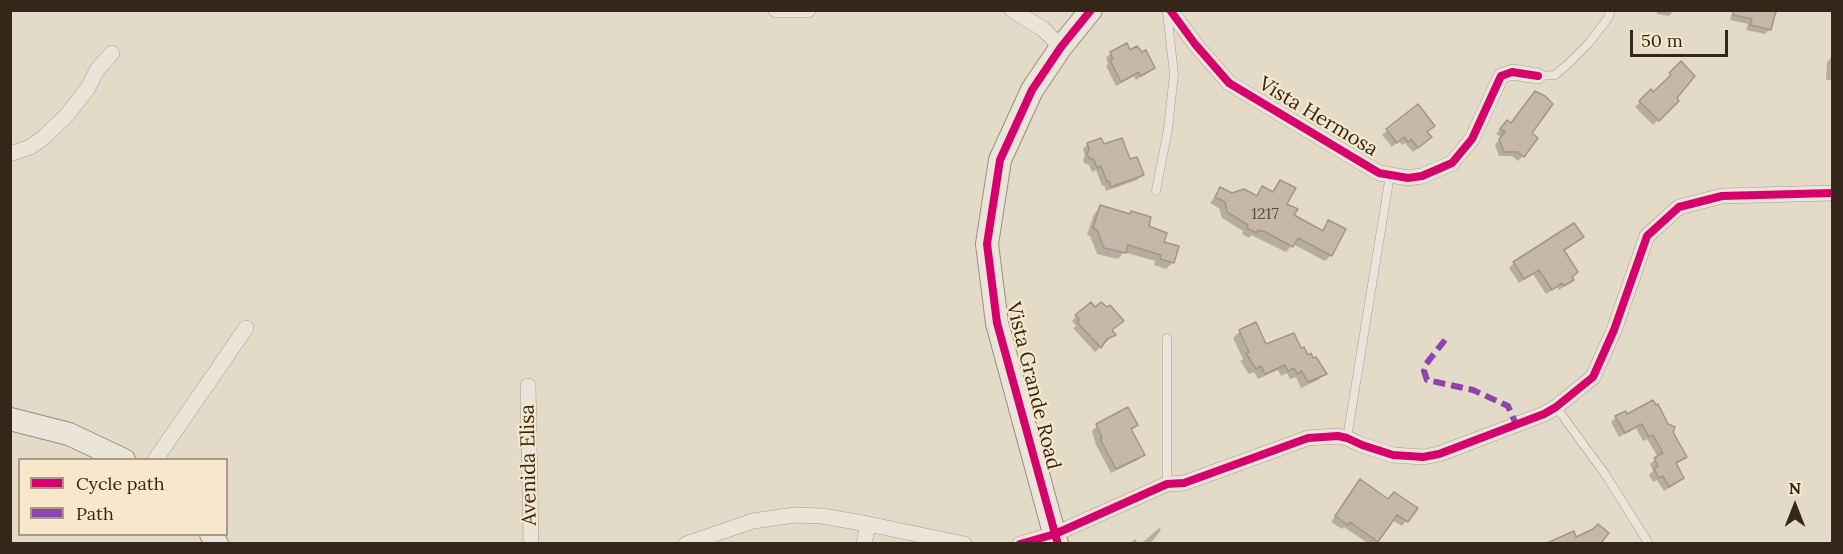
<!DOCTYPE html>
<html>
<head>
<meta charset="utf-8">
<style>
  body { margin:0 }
  #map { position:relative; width:1843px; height:554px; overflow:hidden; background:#e3dac7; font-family:Lora,serif }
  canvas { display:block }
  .frame { position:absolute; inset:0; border:12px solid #35261a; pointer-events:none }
  .legend { position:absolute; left:18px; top:458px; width:210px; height:78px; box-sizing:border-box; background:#f7e7cb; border:2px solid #a99a84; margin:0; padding:8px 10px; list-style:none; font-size:18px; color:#35261a }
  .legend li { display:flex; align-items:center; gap:12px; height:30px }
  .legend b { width:30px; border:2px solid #a99a84 }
  .north { position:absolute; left:1765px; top:476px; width:60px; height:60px; -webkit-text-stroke:4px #f7e7cb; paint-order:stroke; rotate:0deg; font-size:16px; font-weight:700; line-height:24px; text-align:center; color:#35261a }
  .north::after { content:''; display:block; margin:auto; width:21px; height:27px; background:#35261a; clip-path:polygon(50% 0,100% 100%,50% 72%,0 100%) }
  .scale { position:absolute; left:1630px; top:30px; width:98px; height:27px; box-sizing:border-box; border:3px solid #35261a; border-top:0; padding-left:8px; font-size:18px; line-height:21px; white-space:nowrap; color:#35261a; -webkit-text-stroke:4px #f7e7cb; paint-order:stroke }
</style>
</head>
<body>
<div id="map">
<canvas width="1843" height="554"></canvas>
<div class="frame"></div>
<ul class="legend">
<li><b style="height:8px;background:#d6006c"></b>Cycle path</li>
<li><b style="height:8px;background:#8e44ad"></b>Path</li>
</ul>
<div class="north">N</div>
<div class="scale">50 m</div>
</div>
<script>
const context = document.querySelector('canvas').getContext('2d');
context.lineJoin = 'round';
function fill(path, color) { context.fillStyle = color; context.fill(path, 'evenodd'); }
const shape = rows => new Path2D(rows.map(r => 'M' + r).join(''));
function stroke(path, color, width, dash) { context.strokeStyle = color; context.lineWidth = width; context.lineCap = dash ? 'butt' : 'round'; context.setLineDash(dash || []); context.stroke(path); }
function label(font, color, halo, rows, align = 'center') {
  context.font = font + ' Lora,serif'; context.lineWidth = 4.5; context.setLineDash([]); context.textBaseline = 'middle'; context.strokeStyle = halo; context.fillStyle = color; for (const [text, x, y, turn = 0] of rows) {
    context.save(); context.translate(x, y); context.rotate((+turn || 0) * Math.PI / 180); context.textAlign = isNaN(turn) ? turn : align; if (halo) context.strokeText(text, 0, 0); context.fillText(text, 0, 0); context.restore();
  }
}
fill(shape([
  [1657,10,1674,10,1669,16,1657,14],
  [1733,10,1778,10,1770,29,1765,34,1746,30,1748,24,1730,20],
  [1130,52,1153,68,1136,80,1134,76,1116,86,1106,66,1108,64,1106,58,1111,53],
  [1832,57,1832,80,1826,80,1827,62],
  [1681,64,1675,98,1677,101,1653,125,1635,107,1651,91,1653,94],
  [1502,127,1529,133,1523,156,1518,161,1512,156,1499,156,1495,145,1501,137,1496,134],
  [1387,131,1426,133,1425,142,1413,152,1405,143,1402,145,1399,141,1392,147,1382,135],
  [1088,144,1103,146,1129,161,1142,175,1137,180,1106,191,1104,185,1102,186,1096,170,1092,172,1089,165,1084,163,1083,160,1085,155,1083,149],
  [1281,182,1285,204,1292,216,1321,231,1329,222,1331,255,1325,261,1293,244,1286,252,1251,235,1249,238,1242,234,1243,231,1222,218,1219,208,1210,203,1221,189,1232,195,1255,197,1263,188,1271,193],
  [1101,207,1147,227,1162,243,1173,262,1166,269,1154,265,1155,261,1124,252,1118,259,1097,254,1090,236,1087,235,1094,214],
  [1582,237,1563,251,1573,280,1559,290,1557,287,1546,294,1533,274,1519,283,1509,268,1514,263],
  [1095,309,1114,335,1095,352,1073,328,1076,326,1072,321,1076,316],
  [1240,331,1266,346,1300,350,1325,374,1318,380,1301,388,1296,377,1290,379,1287,373,1281,376,1278,370,1258,379,1254,372,1249,374,1240,361,1243,359,1233,338],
  [1626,415,1672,432,1685,456,1675,464,1682,478,1677,483,1664,491,1657,480,1653,482,1649,475,1653,471,1650,464,1658,457,1647,439,1643,441,1636,428,1619,437,1611,422,1616,417],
  [1136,425,1131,431,1143,455,1138,460,1111,473,1096,445,1092,431,1097,426],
  [1360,481,1388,501,1416,508,1402,526,1392,520,1375,544,1369,544,1344,527,1342,529,1331,522],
  [1159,528,1161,530,1150,544,1141,544],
  [1135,539,1139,544,1130,544],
  [1576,539,1601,541,1602,544,1558,543]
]), '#0003');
const building = shape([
  [1733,10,1776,10,1771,30,1750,25,1752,19,1733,15,1733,10],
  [1127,43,1130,50,1137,46,1142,52,1146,50,1155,68,1141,76,1139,72,1121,82,1110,60,1113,59,1110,52,1127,43],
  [1681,61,1695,76,1677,98,1679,101,1659,121,1639,101,1651,89,1653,92,1671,75,1669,73,1681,61],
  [1535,91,1545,96,1553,104,1532,133,1538,138,1524,157,1518,152,1504,152,1499,139,1505,132,1500,129,1507,120,1511,123,1535,91],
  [1418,104,1435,126,1427,132,1432,137,1418,148,1411,139,1408,142,1404,137,1397,143,1386,129,1418,104],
  [1101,138,1104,144,1122,138,1130,159,1137,157,1144,175,1111,187,1109,181,1107,182,1101,166,1097,168,1094,160,1089,158,1087,154,1089,149,1087,143,1101,138],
  [1280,180,1296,188,1287,204,1298,209,1294,215,1323,231,1328,220,1346,229,1332,256,1298,238,1293,247,1265,232,1258,230,1256,233,1247,228,1248,225,1227,212,1225,202,1215,197,1220,187,1232,193,1244,189,1257,196,1262,186,1273,192,1280,180],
  [1100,205,1130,214,1131,211,1151,217,1149,226,1167,233,1164,242,1179,246,1174,263,1160,259,1161,255,1128,245,1126,253,1104,248,1097,230,1093,228,1100,205],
  [1574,223,1584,237,1564,250,1578,272,1572,277,1574,280,1564,286,1562,283,1552,290,1539,270,1524,279,1513,262,1574,223],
  [1091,302,1095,307,1101,302,1107,307,1110,305,1124,321,1112,330,1116,335,1107,339,1101,348,1077,322,1080,320,1075,315,1091,302],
  [1256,322,1266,344,1294,333,1301,348,1304,347,1308,355,1311,353,1313,358,1316,357,1327,374,1308,382,1302,371,1297,374,1294,368,1288,371,1285,365,1265,374,1261,366,1256,369,1246,353,1249,352,1239,330,1256,322],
  [1653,400,1656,405,1658,404,1668,424,1675,427,1673,432,1687,457,1676,463,1684,478,1669,487,1663,476,1659,478,1654,469,1658,466,1654,458,1663,453,1653,435,1649,437,1642,424,1625,433,1615,416,1626,411,1627,414,1629,413,1653,400],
  [1128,407,1138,425,1131,429,1145,455,1116,469,1100,439,1102,438,1096,424,1128,407],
  [1360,479,1388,499,1394,492,1418,508,1408,522,1397,515,1378,542,1350,522,1348,525,1335,516,1360,479],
  [1598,524,1609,533,1601,543,1547,543,1574,531,1576,537,1593,529,1598,524]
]);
fill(building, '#c7b7a8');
stroke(building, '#a39587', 1.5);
const lane = shape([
  [1538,76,1555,75,1569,63,1589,43,1608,18,1611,10],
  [1156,191,1168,129,1174,74,1167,12],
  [1167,338,1167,484],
  [1556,407,1605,474,1649,544],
  [1347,438,1390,175]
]);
const street = shape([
  [776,10,808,10],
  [1012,10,1043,29,1061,47],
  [1170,10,1195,44,1229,83,1379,173,1408,178,1422,176,1452,163,1472,139,1501,76,1512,72,1538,76],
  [10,154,30,147,42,139,66,116,88,88,97,70,112,53],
  [528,386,531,544],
  [155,460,246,328],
  [686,544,753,521,795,515,822,516,868,524,964,544],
  [864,544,868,524],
  [1020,544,1055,534,1167,484,1184,483,1308,438,1338,436,1347,438,1362,445,1393,455,1423,457,1439,454,1544,414,1556,407,1593,377,1614,330,1647,236,1679,207,1722,196,1832,193]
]);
const secondary = shape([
  [10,419,69,434,124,460],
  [211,534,217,544],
  [1057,544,997,323,987,244,1000,160,1032,90,1061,47,1091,10]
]);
stroke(lane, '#a79e91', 9);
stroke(street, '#a79e91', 16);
stroke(secondary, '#978e81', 24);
stroke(lane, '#ebe4d9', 8);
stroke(street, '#ebe4d9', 15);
stroke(secondary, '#ebe4d9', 22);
stroke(shape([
  [1445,340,1426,364,1424,371,1427,380,1473,390,1508,406,1516,424]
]), '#8e44ad', 6, [12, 6]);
stroke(shape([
  [1170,10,1195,44,1229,83,1379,173,1408,178,1422,176,1452,163,1472,139,1501,76,1512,72,1538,76],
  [1057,541,997,323,987,244,1000,160,1032,90,1061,47,1091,10],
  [1020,544,1055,534,1167,484,1184,483,1308,438,1338,436,1347,438,1362,445,1393,455,1423,457,1439,454,1544,414,1556,407,1593,377,1614,330,1647,236,1679,207,1722,196,1832,193]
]), '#d6006c', 8);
label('16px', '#5a4a3e', null, [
  ["1217",1265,214]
]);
label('20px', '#35261a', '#f7e7cb', [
  ["Vista Hermosa",1318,117,31],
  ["Vista Grande Road",1033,386,76],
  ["Avenida Elisa",529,465,-91]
]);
</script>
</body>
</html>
